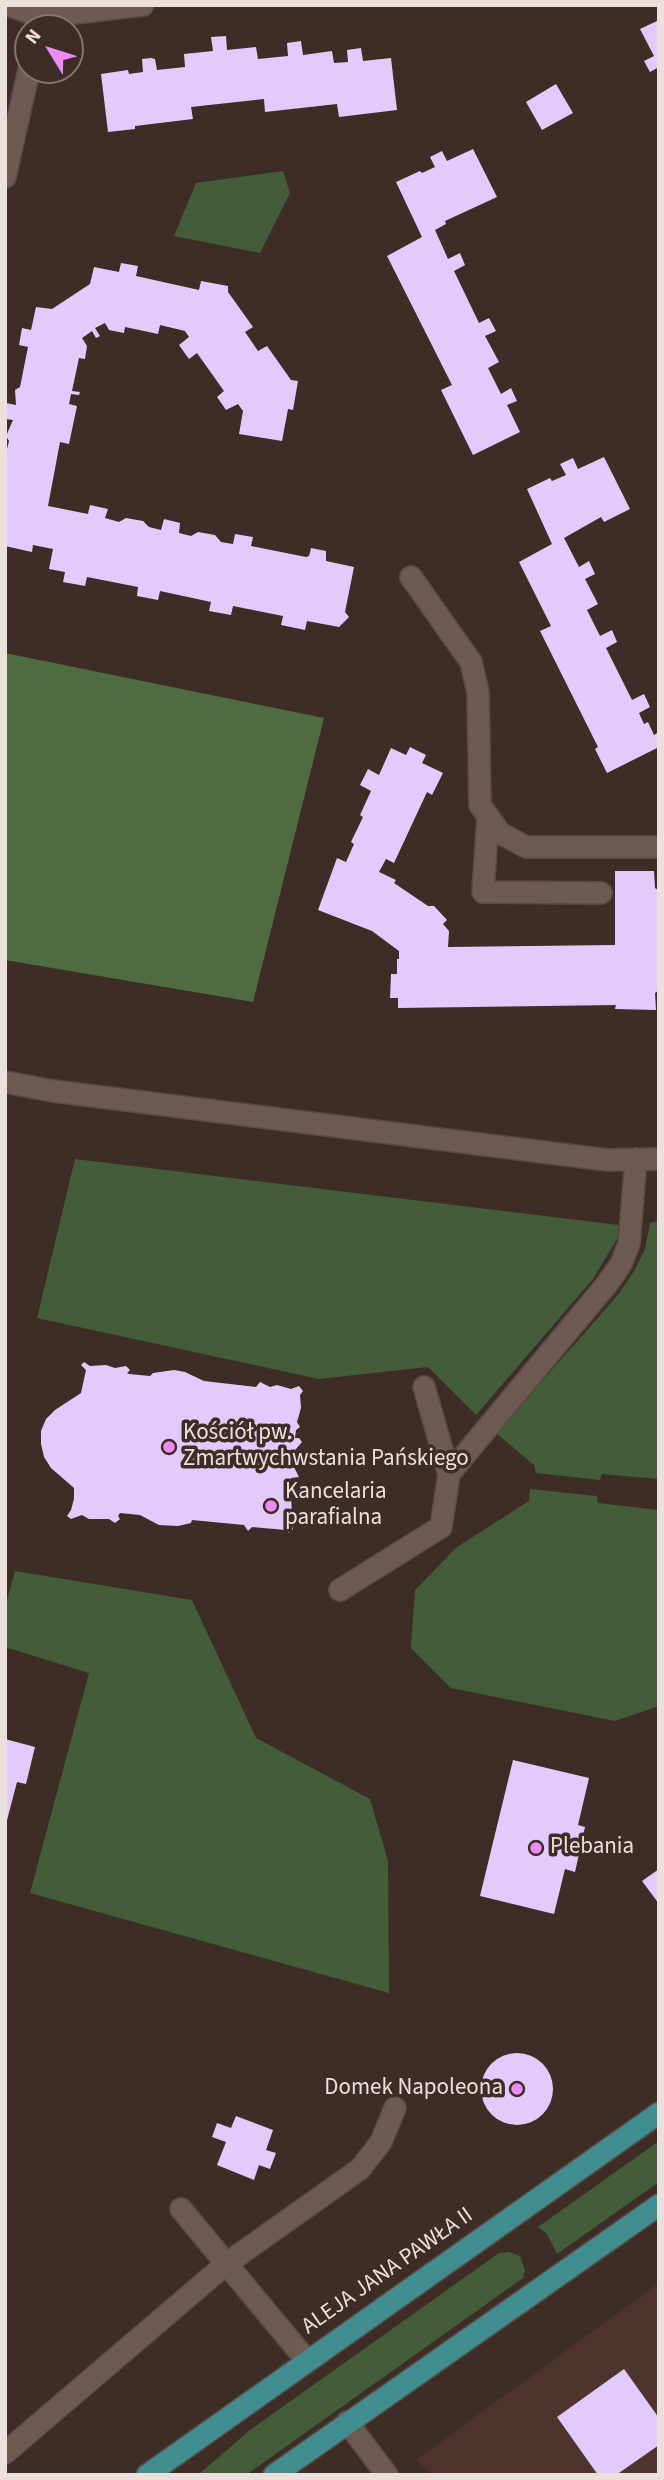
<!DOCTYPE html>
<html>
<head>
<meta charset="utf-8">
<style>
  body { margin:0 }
  #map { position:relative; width:664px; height:2480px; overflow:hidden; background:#3e2d26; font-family:"Source Sans 3",sans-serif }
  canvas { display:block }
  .frame { position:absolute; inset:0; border:7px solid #ebe0db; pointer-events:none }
  .north { position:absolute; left:14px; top:14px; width:70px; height:70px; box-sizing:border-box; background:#3e2d26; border:2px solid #83756e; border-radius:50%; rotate:308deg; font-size:19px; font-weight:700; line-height:28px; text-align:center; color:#ebe0db }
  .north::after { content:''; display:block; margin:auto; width:24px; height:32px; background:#ed8cf9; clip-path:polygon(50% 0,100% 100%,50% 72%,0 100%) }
</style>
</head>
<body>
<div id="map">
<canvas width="664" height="2480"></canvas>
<div class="frame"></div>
<div class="north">N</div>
</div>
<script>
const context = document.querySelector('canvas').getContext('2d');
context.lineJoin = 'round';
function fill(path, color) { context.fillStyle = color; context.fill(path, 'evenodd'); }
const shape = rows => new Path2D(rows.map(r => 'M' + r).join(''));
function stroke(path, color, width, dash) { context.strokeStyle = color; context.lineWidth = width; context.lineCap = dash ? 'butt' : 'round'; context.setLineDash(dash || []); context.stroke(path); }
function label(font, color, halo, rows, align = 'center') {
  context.font = font + ' "Source Sans 3",sans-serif'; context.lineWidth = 7; context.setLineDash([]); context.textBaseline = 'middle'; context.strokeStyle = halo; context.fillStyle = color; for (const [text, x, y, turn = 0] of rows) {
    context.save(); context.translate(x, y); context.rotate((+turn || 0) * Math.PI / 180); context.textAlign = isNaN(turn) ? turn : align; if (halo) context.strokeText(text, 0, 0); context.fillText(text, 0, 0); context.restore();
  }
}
fill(shape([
  [659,2283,659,2475,433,2475,416,2460]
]), '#4d352d');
fill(shape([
  [283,171,290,193,260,253,174,236,196,183],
  [75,1159,619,1225,617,1239,593,1279,476,1415,428,1367,319,1379,37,1318],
  [659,1221,659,1479,602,1474,600,1480,536,1473,534,1465,496,1433,618,1295,634,1271,645,1249,650,1223],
  [530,1489,597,1496,598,1503,659,1510,659,1706,615,1721,451,1688,411,1648,415,1590,457,1547,529,1501],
  [15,1571,192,1600,256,1738,370,1799,388,1861,389,1993,30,1893,89,1673,5,1647,5,1608],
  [659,2141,659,2182,557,2254,547,2234,538,2227],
  [509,2252,520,2256,525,2270,523,2278,246,2475,198,2475,250,2430,499,2253]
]), '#435d38');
fill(shape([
  [5,653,324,718,253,1002,5,960]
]), '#4f6c43');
fill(shape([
  [659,20,659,67,650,72,644,61,654,56,640,29],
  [226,36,227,50,256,47,258,59,288,56,287,43,301,41,303,55,332,51,334,63,348,62,347,50,361,48,363,61,391,58,397,110,339,117,337,104,265,112,264,99,191,107,193,119,135,126,135,129,108,132,101,74,128,70,129,74,143,72,142,59,151,58,155,59,157,70,185,67,184,54,213,51,211,37],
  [556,84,573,113,542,130,526,102],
  [473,149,497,197,445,221,446,224,435,230,448,259,460,253,465,265,454,271,479,323,489,318,496,331,485,336,499,362,488,368,501,394,511,388,517,401,507,405,520,432,473,455,441,390,452,385,387,256,422,237,396,182,420,171,422,173,435,167,430,157,442,151,447,161],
  [121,263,138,266,136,276,199,290,201,281,228,286,228,292,253,327,245,332,258,351,267,346,291,380,298,381,293,410,288,409,282,441,239,434,243,411,238,404,226,410,217,397,224,391,197,353,189,359,179,345,189,337,185,331,160,325,158,334,125,327,124,333,109,330,105,323,95,328,100,336,96,338,92,331,82,338,87,346,85,359,79,358,72,391,80,392,79,395,71,394,69,404,77,406,69,444,60,442,48,506,88,514,90,505,108,509,105,518,119,522,126,518,143,521,149,527,161,530,164,519,180,523,179,533,191,536,198,532,215,535,221,542,233,544,235,534,253,537,251,546,306,557,309,556,311,548,326,551,326,561,354,567,345,612,349,617,339,627,307,621,305,630,281,625,283,616,233,606,231,615,209,611,211,602,160,591,158,600,137,596,138,587,87,577,85,586,63,582,65,572,49,569,53,549,33,545,32,552,5,546,5,457,9,441,6,436,13,420,5,419,5,408,6,403,16,405,15,390,20,387,28,347,19,345,22,328,31,330,36,307,52,309,90,284,94,267,119,272],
  [604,457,630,509,604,522,601,517,564,538,579,567,589,561,595,574,585,579,598,604,587,610,600,636,612,630,617,642,606,648,632,700,644,694,650,707,639,713,644,724,648,722,654,735,659,732,659,747,607,773,595,749,598,747,540,631,551,626,519,562,552,544,527,489,550,478,552,481,566,475,560,464,573,458,578,469],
  [410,747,426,755,422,763,443,773,432,795,427,792,394,863,386,859,379,872,396,880,394,883,428,906,434,906,447,920,443,924,449,931,448,947,615,945,615,871,654,871,655,888,659,891,659,990,655,993,656,1010,615,1009,616,1005,398,1008,398,998,390,998,391,974,397,974,397,959,399,959,399,951,372,931,318,910,337,858,346,862,354,844,351,842,363,817,360,815,371,791,360,785,368,769,379,775,391,748,406,755],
  [84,1362,90,1366,106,1365,115,1368,126,1366,130,1370,127,1373,129,1374,150,1376,153,1373,174,1370,185,1372,204,1381,256,1387,260,1382,270,1387,277,1385,291,1389,299,1386,303,1391,300,1395,301,1408,297,1422,300,1427,296,1430,295,1438,299,1438,302,1442,296,1449,293,1465,299,1477,291,1478,290,1486,294,1491,291,1497,293,1529,289,1533,285,1530,252,1527,248,1531,244,1525,192,1520,191,1523,178,1526,159,1525,140,1515,120,1513,118,1516,120,1519,115,1523,109,1519,89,1519,82,1515,71,1519,67,1516,71,1510,74,1499,74,1488,51,1468,44,1457,41,1444,41,1431,46,1419,55,1410,81,1393,86,1370,81,1365],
  [5,1739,35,1747,26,1784,17,1782,6,1824],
  [513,1760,589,1778,578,1825,585,1827,575,1872,565,1869,554,1914,480,1896],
  [659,1869,659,1904,642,1881],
  '481 2089a36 36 0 1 1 72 0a36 36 0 1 1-72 0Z',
  [236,2116,273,2130,266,2150,276,2153,270,2169,259,2165,254,2180,217,2165,226,2142,212,2137,217,2123,231,2128],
  [624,2369,659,2418,659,2445,616,2475,598,2475,557,2417]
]), '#e2cbfc');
const minor = shape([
  [8,5,41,17,143,5],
  [5,177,29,70],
  [411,577,471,662,478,692,480,805,500,833,526,847,659,847],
  [488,816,483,892,601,893],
  [5,1082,53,1091,607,1160,659,1159],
  [424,1387,449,1474],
  [340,1590,441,1527,449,1474,607,1284,621,1264,629,1244,636,1159],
  [181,2209,307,2361],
  [347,2422,387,2475],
  [5,2453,226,2264,360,2169,381,2142,395,2108]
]);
const major = shape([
  [147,2475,659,2113],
  [274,2475,659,2205]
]);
stroke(minor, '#584a44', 24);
stroke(major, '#584a44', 24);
stroke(minor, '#6e5a53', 21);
stroke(major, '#418e90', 21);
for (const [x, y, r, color] of [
  [169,1447,7,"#ed8cf9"],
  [271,1506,7,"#ed8cf9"],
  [536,1848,7,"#ed8cf9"],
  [517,2089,7,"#ed8cf9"]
]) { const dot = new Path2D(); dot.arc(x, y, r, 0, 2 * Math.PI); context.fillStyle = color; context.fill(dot); stroke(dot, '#3e2d26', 2.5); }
label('23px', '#ebe0db', '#3e2d26', [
  ["Kościół pw.",183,1434],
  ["Zmartwychwstania Pańskiego",183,1460],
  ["Kancelaria",285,1493],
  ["parafialna",285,1519],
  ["Plebania",550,1848],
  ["Domek Napoleona",503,2089,"right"]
], 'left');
label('23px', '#ebe0db', '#3e2d26', [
  ["ALEJA JANA PAWŁA II",388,2272,-35]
]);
</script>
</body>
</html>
